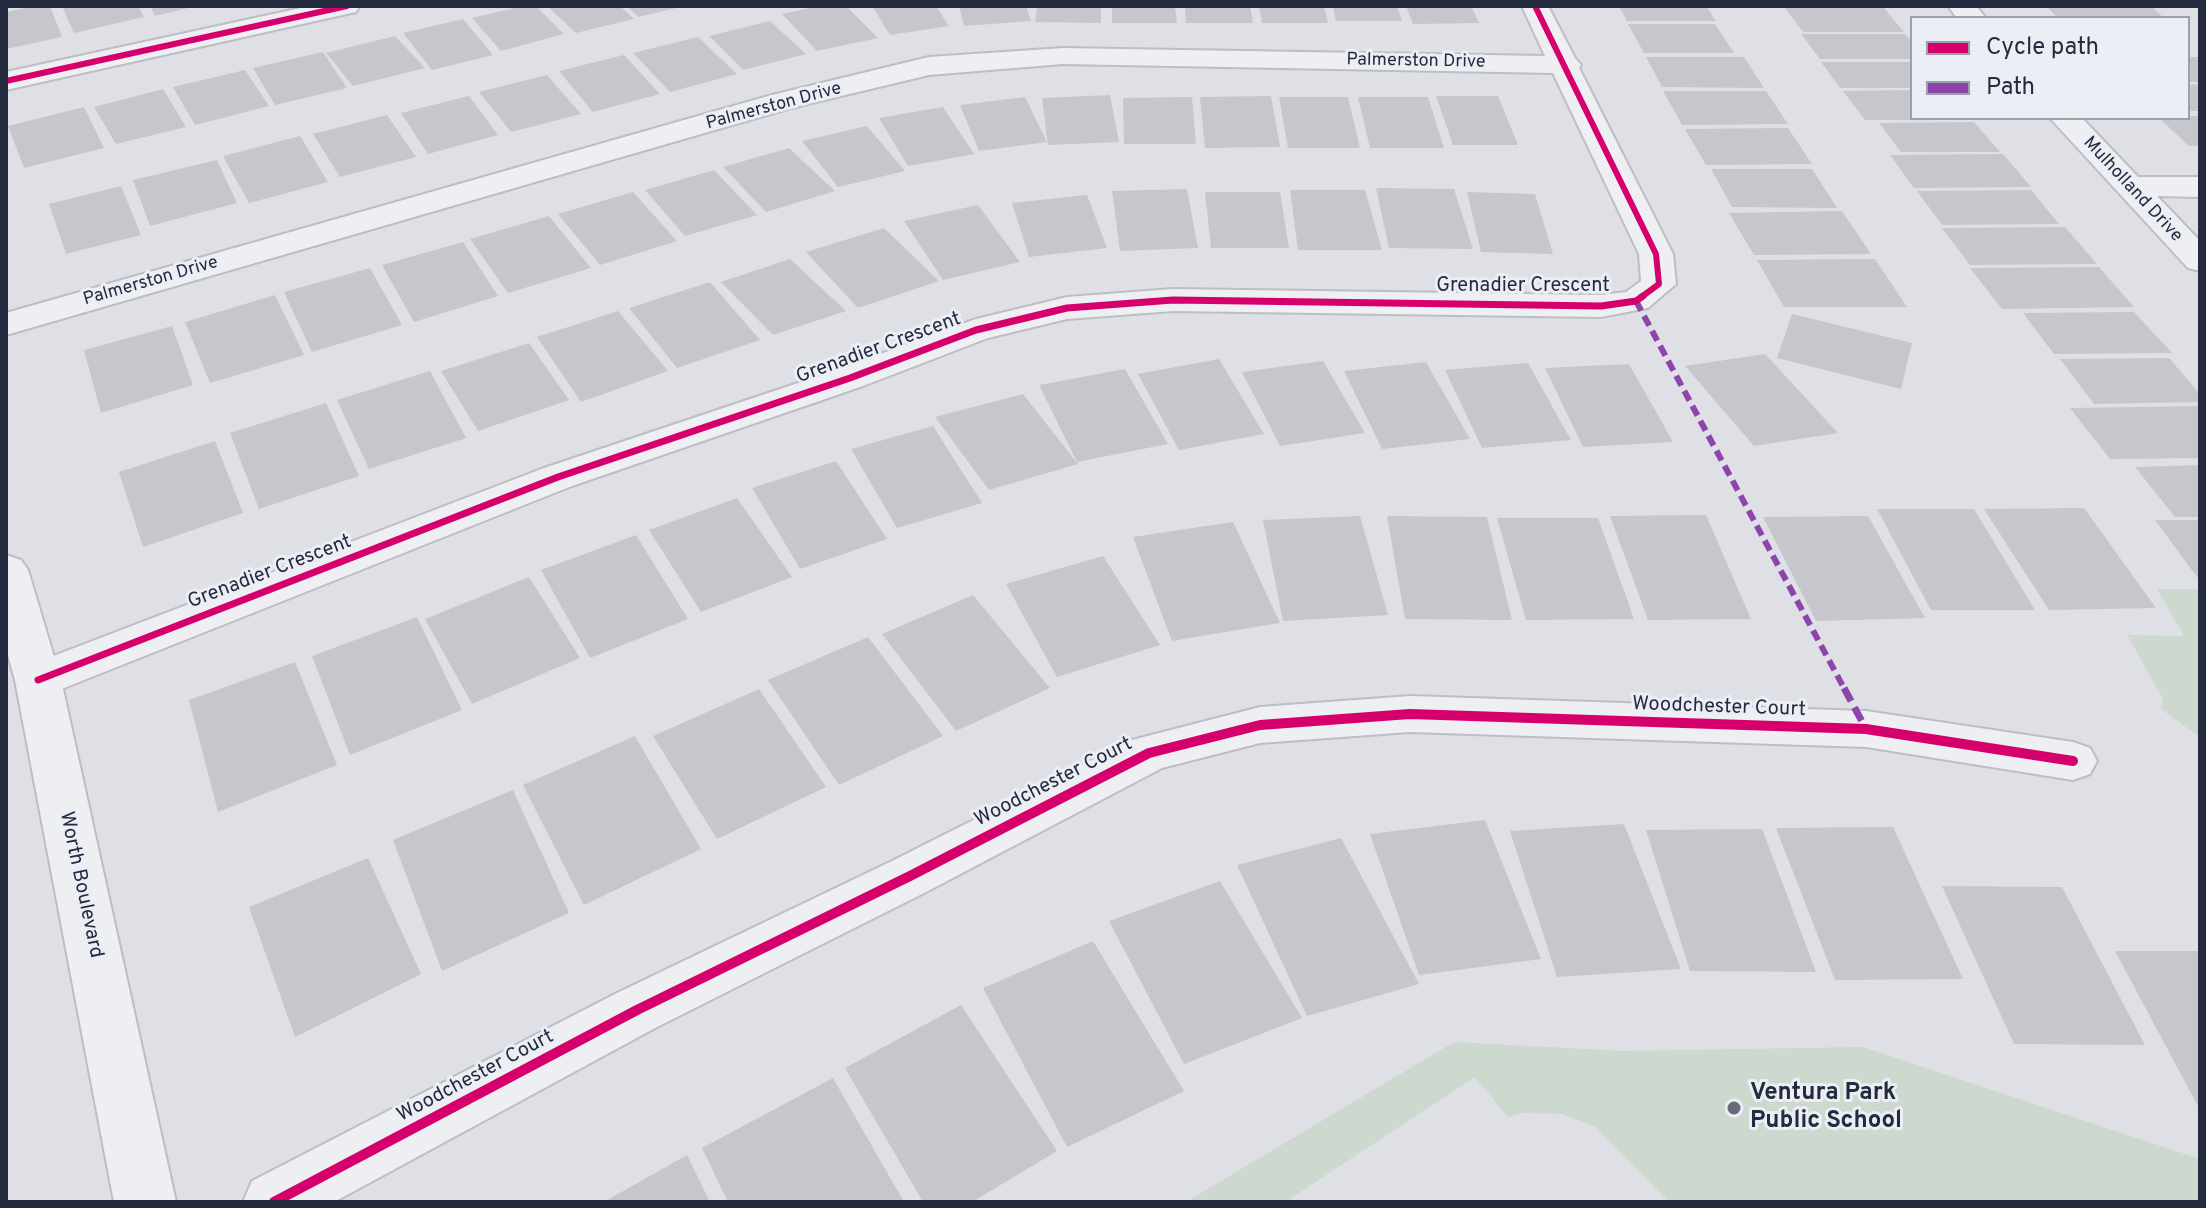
<!DOCTYPE html>
<html>
<head>
<meta charset="utf-8">
<style>
  body { margin:0 }
  #map { position:relative; width:2206px; height:1208px; overflow:hidden; background:#dfe0e5; font-family:Overpass,sans-serif }
  canvas { display:block }
  .frame { position:absolute; inset:0; border:8px solid #252b3f; pointer-events:none }
  .legend { position:absolute; left:1910px; top:16px; width:280px; height:104px; box-sizing:border-box; background:#ebeef5; border:2px solid #9ca0ac; margin:0; padding:10px 14px; list-style:none; font-size:24px; color:#252b3f }
  .legend li { display:flex; align-items:center; gap:16px; height:40px }
  .legend b { width:40px; border:2px solid #9ca0ac }
</style>
</head>
<body>
<div id="map">
<canvas width="2206" height="1208"></canvas>
<div class="frame"></div>
<ul class="legend">
<li><b style="height:10px;background:#d6006c"></b>Cycle path</li>
<li><b style="height:10px;background:#8e44ad"></b>Path</li>
</ul>
</div>
<script>
const context = document.querySelector('canvas').getContext('2d');
context.lineJoin = 'round';
function fill(path, color) { context.fillStyle = color; context.fill(path, 'evenodd'); }
const shape = rows => new Path2D(rows.map(r => 'M' + r).join(''));
function stroke(path, color, width, dash) { context.strokeStyle = color; context.lineWidth = width; context.lineCap = dash ? 'butt' : 'round'; context.setLineDash(dash || []); context.stroke(path); }
function label(font, color, halo, rows, align = 'center') {
  context.font = font + ' Overpass,sans-serif'; context.lineWidth = 6; context.setLineDash([]); context.textBaseline = 'middle'; context.strokeStyle = halo; context.fillStyle = color; for (const [text, x, y, turn = 0] of rows) {
    context.save(); context.translate(x, y); context.rotate((+turn || 0) * Math.PI / 180); context.textAlign = isNaN(turn) ? turn : align; if (halo) context.strokeText(text, 0, 0); context.fillText(text, 0, 0); context.restore();
  }
}
fill(shape([
  [2157,589,2200,589,2200,737,2161,709,2163,699,2127,635,2184,636],
  [1454,1042,1623,1051,1863,1047,2200,1159,2200,1202,1669,1202,1595,1127,1562,1114,1522,1113,1508,1117,1475,1077,1285,1202,1186,1202]
]), '#cdd8ce');
fill(shape([
  [35,6,50,6,62,37,6,49,6,12],
  [62,6,138,6,144,17,74,33],
  [150,6,192,6,192,7,155,16],
  [523,6,536,6,564,34,501,51,472,18],
  [547,6,620,6,634,19,576,33],
  [627,6,679,6,680,7,638,17],
  [820,6,846,6,878,38,817,51,782,14],
  [872,6,936,6,949,26,890,35],
  [959,6,1026,6,1031,21,964,26],
  [1037,6,1101,6,1101,23,1035,22],
  [1112,6,1175,6,1177,23,1112,23],
  [1185,6,1250,6,1253,23,1186,23],
  [1259,6,1324,6,1328,23,1262,23],
  [1333,6,1397,6,1402,21,1336,21],
  [1406,6,1471,6,1479,23,1413,24],
  [1619,6,1706,6,1716,21,1627,21],
  [2046,6,2151,6,2164,18,2058,18],
  [1785,8,1884,8,1904,32,1803,32],
  [463,19,493,55,432,70,403,33],
  [770,21,806,54,743,70,709,36],
  [1628,24,1715,24,1734,53,1644,53],
  [1801,34,1905,34,1912,42,1912,59,1820,59],
  [395,36,425,68,353,86,326,53],
  [698,37,737,74,670,92,633,53],
  [323,52,347,88,275,105,253,68],
  [624,55,660,94,593,112,559,71],
  [1646,57,1744,57,1764,88,1662,87],
  [2188,57,2200,57,2200,82,2188,82],
  [1821,62,1912,62,1912,88,1840,88],
  [245,70,269,106,195,125,173,87],
  [547,75,581,114,511,132,479,92],
  [2200,84,2200,111,2188,111,2188,85],
  [163,89,186,127,116,144,94,107],
  [1912,90,1912,120,1865,120,1843,91],
  [1663,91,1766,91,1788,124,1682,125],
  [1110,95,1119,142,1048,145,1042,98],
  [469,96,498,135,428,154,401,113],
  [1271,96,1280,147,1205,148,1200,97],
  [1436,96,1498,96,1518,145,1453,145],
  [1025,97,1047,142,979,151,960,105],
  [1192,97,1196,144,1124,144,1123,98],
  [1279,97,1348,97,1360,148,1288,148],
  [1358,97,1428,97,1444,148,1370,148],
  [84,107,104,148,24,168,8,126],
  [943,107,974,154,908,166,879,118],
  [387,115,416,157,340,177,313,134],
  [2188,116,2200,116,2200,146,2189,146,2159,118],
  [1974,122,2000,152,1901,152,1879,123],
  [867,126,905,171,838,187,802,141],
  [1788,128,1812,164,1706,165,1685,129],
  [300,136,328,182,249,203,223,156],
  [789,148,835,191,766,212,723,167],
  [2003,154,2031,187,1914,188,1890,155],
  [217,160,237,203,150,226,133,180],
  [1711,169,1812,169,1837,208,1732,207],
  [714,170,757,215,685,236,645,190],
  [121,186,141,235,66,254,49,204],
  [1376,188,1454,189,1473,249,1389,248],
  [1187,189,1198,248,1120,251,1112,191],
  [1290,190,1365,190,1382,250,1298,250],
  [2031,190,2059,224,1942,225,1917,191],
  [633,192,677,241,600,265,558,214],
  [1205,192,1280,192,1289,248,1211,248],
  [1467,192,1535,194,1553,254,1481,252],
  [1087,195,1107,248,1029,257,1012,203],
  [978,205,1020,262,943,280,904,221],
  [1842,211,1871,254,1754,255,1729,213],
  [549,216,591,268,508,293,470,239],
  [2065,227,2097,264,1970,265,1942,228],
  [884,228,939,281,858,308,806,252],
  [463,242,498,296,414,322,382,265],
  [790,259,846,311,773,335,721,282],
  [1875,259,1907,307,1784,307,1757,260],
  [2099,267,2134,307,2002,309,1970,268],
  [370,268,402,325,312,352,284,292],
  [710,282,760,340,677,368,629,308],
  [275,295,304,355,210,383,185,322],
  [618,311,668,371,581,402,537,337],
  [2134,312,2172,353,2054,354,2023,313],
  [1792,314,1912,343,1901,389,1777,358],
  [172,326,193,385,101,413,84,350],
  [529,343,569,400,478,431,441,371],
  [1765,354,1838,433,1754,446,1685,366],
  [2169,358,2200,394,2200,402,2094,404,2060,359],
  [1219,359,1264,434,1179,450,1138,374],
  [1323,361,1365,433,1280,446,1242,372],
  [1426,362,1470,439,1382,449,1344,371],
  [1528,363,1571,440,1482,448,1445,370],
  [1629,364,1673,442,1583,447,1545,368],
  [1125,369,1168,444,1077,462,1039,385],
  [430,371,466,438,369,469,337,400],
  [1023,394,1078,464,989,490,935,417],
  [326,403,359,476,259,509,230,433],
  [2200,406,2200,458,2110,459,2070,408],
  [933,426,982,503,897,528,851,449],
  [215,441,243,513,143,547,119,472],
  [836,461,887,539,800,569,752,488],
  [2200,465,2200,517,2175,517,2135,467],
  [737,498,792,577,701,612,649,530],
  [2084,508,2156,608,2049,610,1984,509],
  [1877,509,1974,509,2035,610,1931,610],
  [1706,515,1751,619,1648,620,1610,516],
  [1360,516,1388,615,1283,621,1263,520],
  [1387,516,1487,517,1512,620,1405,619],
  [1868,516,1925,618,1816,621,1763,517],
  [1497,518,1598,518,1634,619,1526,620],
  [2155,520,2200,520,2200,581],
  [1233,522,1280,623,1172,641,1133,537],
  [636,535,688,619,590,658,541,570],
  [1103,556,1160,645,1057,677,1006,584],
  [529,577,580,658,472,704,425,619],
  [973,595,1050,688,956,731,882,634],
  [417,617,462,710,350,755,312,656],
  [868,637,943,736,839,785,768,680],
  [295,662,337,765,218,812,189,700],
  [759,689,826,787,717,839,653,736],
  [635,736,701,849,584,905,523,785],
  [513,790,569,913,442,971,393,840],
  [1485,820,1541,959,1419,975,1370,834],
  [1624,824,1681,969,1557,977,1510,831],
  [1893,827,1963,979,1835,980,1776,828],
  [1762,829,1816,972,1690,971,1646,830],
  [1341,838,1419,984,1307,1016,1237,865],
  [368,858,421,974,295,1037,249,907],
  [1220,881,1302,1018,1184,1064,1109,921],
  [1942,886,2062,887,2145,1045,2014,1044],
  [1093,941,1184,1091,1067,1147,983,988],
  [2115,951,2200,951,2200,1110],
  [961,1005,1057,1151,972,1202,923,1202,845,1068],
  [833,1078,904,1202,728,1202,702,1148],
  [687,1155,710,1202,604,1202]
]), '#c5c7cc');
const minor = shape([
  [310,6,360,6,356,12,347,14,6,90,6,72,310,6],
  [1522,6,1548,6,1575,58,1581,65,1579,68,1673,254,1676,284,1648,308,1601,317,1173,311,1067,319,988,338,863,386,572,486,54,692,38,697,22,692,15,680,22,668,544,468,837,370,976,319,1067,297,1173,289,1601,295,1626,292,1641,281,1639,254,1553,73,1063,64,929,75,791,108,6,335,6,313,772,95,929,57,1063,48,1545,56,1522,6],
  [1948,6,1976,6,1986,18,1957,18,1948,6],
  [2050,118,2082,118,2138,177,2200,177,2200,197,2157,196,2200,241,2200,271,2188,268,2050,118],
  [1410,696,1866,711,2073,742,2090,748,2097,761,2090,774,2073,780,1866,747,1410,732,1260,743,1162,768,928,891,657,1027,334,1202,243,1202,252,1181,617,993,892,861,1132,740,1260,707,1410,696]
]);
const tertiary = shape([
  [6,555,21,560,28,570,61,680,176,1202,114,1202,15,680,6,648,6,555]
]);
stroke(minor, '#bdbec3', 4);
stroke(tertiary, '#bdbec3', 4);
fill(minor, '#eeeff2');
fill(tertiary, '#eeeff2');
stroke(shape([
  [1636,301,1845,690]
]), '#8e44ad', 6, [11, 6]);
stroke(shape([
  [1844,688,1866,729]
]), '#8e44ad', 7, [15, 7]);
stroke(shape([
  [1535,6,1656,254,1659,284,1640,298],
  [6,81,347,6]
]), '#d6006c', 6);
stroke(shape([
  [38,680,558,477,850,378,976,330,1067,308,1173,300,1601,306,1636,301,1643,296]
]), '#d6006c', 7);
stroke(shape([
  [274,1202,637,1010,910,876,1149,753,1260,725,1410,714,1866,729,2073,761]
]), '#d6006c', 10);
for (const [x, y, r, color] of [
  [1734,1108,8,"#666a79"]
]) { const dot = new Path2D(); dot.arc(x, y, r, 0, 2 * Math.PI); context.fillStyle = color; context.fill(dot); stroke(dot, '#ebeef5', 3); }
label('18px', '#252b3f', '#ebeef5', [
  ["Palmerston Drive",1416,62,1],
  ["Palmerston Drive",774,107,-15],
  ["Mulholland Drive",2132,190,47],
  ["Palmerston Drive",151,282,-16]
]);
label('20px', '#252b3f', '#ebeef5', [
  ["Grenadier Crescent",1523,287],
  ["Grenadier Crescent",879,349,-20],
  ["Grenadier Crescent",270,573,-21],
  ["Woodchester Court",1719,708,2],
  ["Woodchester Court",1054,783,-27],
  ["Worth Boulevard",80,885,78],
  ["Woodchester Court",476,1077,-28]
]);
label('bold 24px', '#252b3f', '#ebeef5', [
  ["Ventura Park",1750,1094],
  ["Public School",1750,1122]
], 'left');
</script>
</body>
</html>
